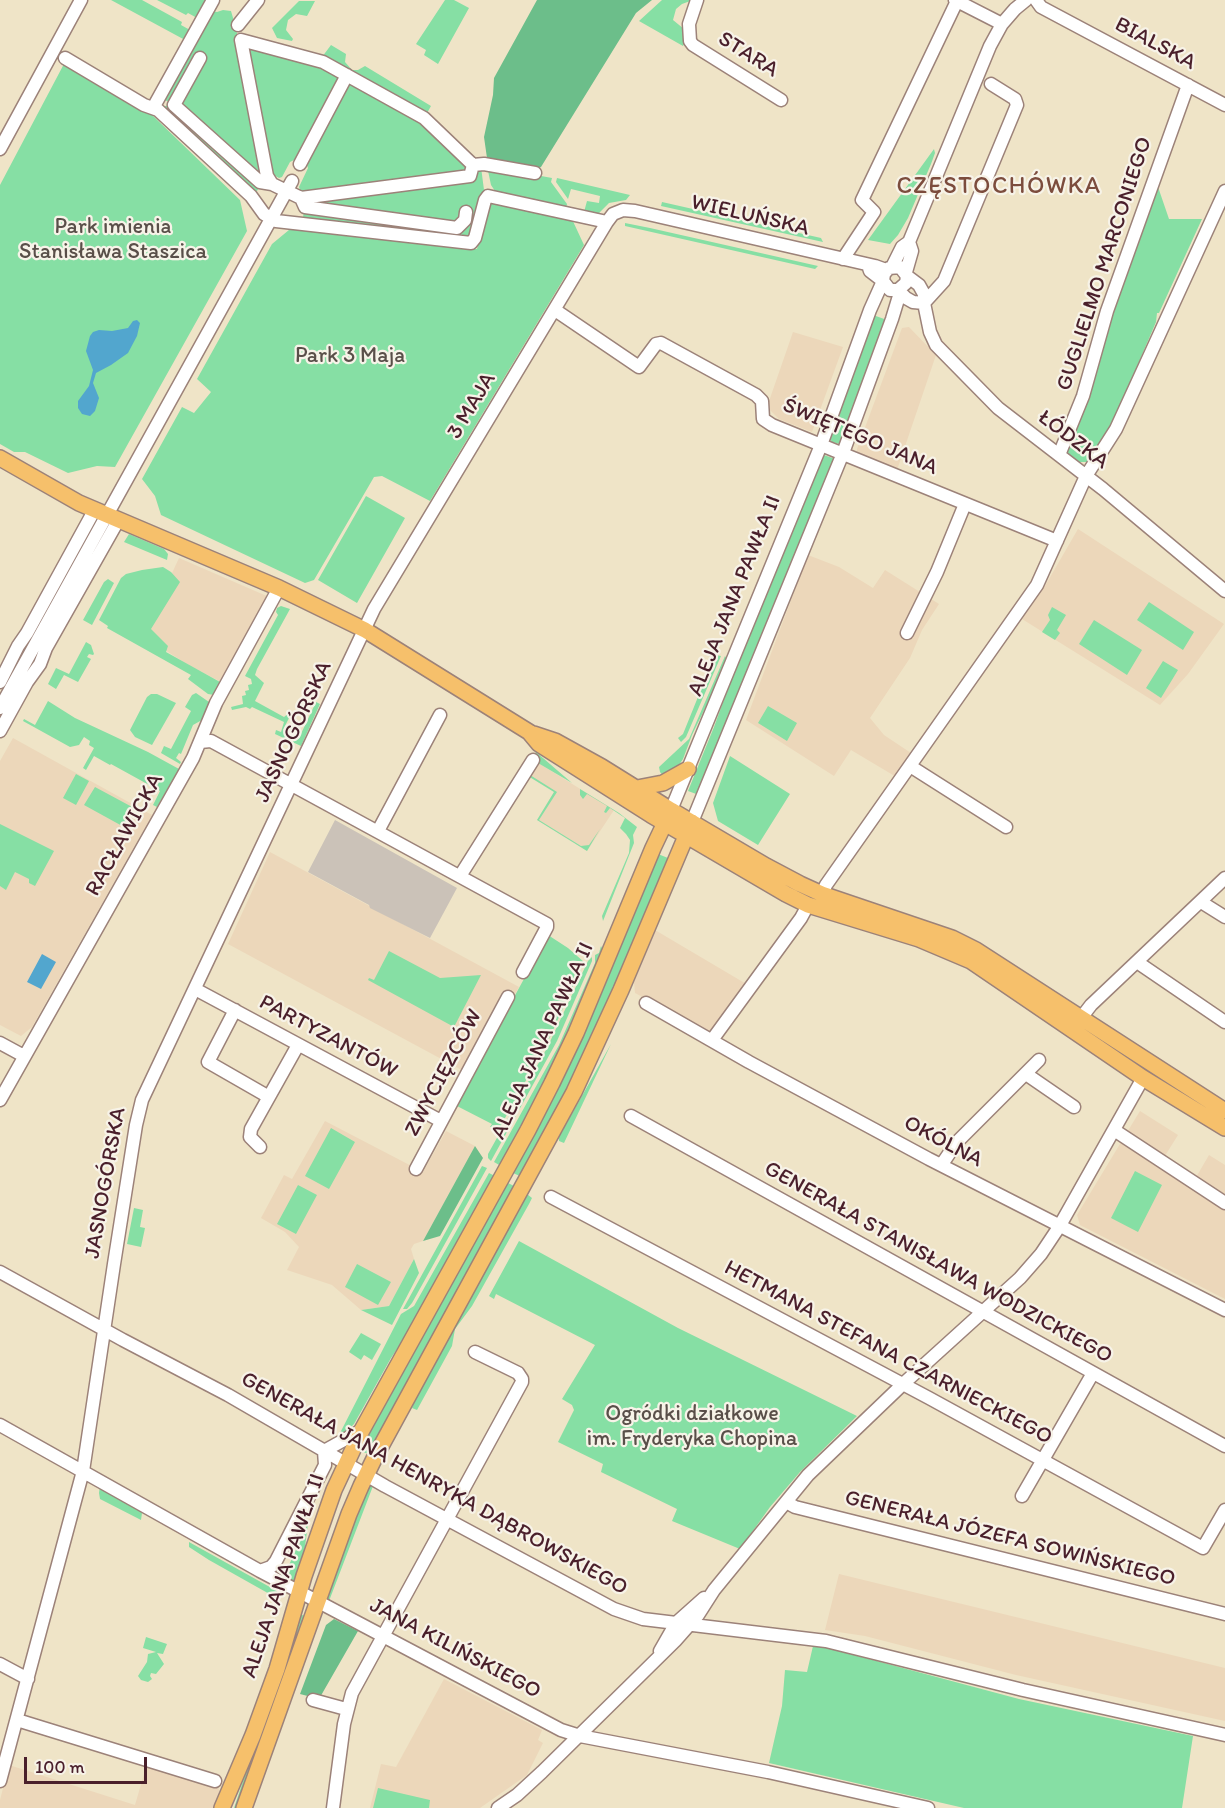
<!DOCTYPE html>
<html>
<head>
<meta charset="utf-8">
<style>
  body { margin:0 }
  #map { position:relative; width:1225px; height:1808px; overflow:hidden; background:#efe4c7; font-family:Itim,sans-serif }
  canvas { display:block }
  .scale { position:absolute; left:24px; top:1757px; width:123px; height:27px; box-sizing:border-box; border:3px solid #4a1f2b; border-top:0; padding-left:8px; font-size:18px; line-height:21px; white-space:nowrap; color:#4a1f2b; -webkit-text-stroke:4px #f7f3e8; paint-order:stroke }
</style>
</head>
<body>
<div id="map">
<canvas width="1225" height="1808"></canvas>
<div class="scale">100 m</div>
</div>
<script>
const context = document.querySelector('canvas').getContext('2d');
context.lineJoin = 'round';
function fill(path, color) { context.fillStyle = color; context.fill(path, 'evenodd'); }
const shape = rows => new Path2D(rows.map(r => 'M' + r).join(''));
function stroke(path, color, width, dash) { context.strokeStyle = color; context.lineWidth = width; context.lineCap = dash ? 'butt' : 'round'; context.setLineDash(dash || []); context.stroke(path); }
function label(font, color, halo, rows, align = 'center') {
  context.font = font + ' Itim,sans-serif'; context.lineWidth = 4.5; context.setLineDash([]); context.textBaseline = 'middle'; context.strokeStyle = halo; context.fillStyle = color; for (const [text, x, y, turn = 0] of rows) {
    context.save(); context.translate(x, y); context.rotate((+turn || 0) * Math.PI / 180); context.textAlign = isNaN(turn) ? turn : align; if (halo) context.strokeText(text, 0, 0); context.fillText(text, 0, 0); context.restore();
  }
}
fill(shape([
  [909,327,936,355,897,470,857,452,857,449,902,328],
  [793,332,843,347,812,432,779,419,767,407],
  [1078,529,1224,624,1188,674,1160,705,1022,619,1045,586],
  [808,555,839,567,873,588,885,570,939,604,922,630,910,658,870,718,884,735,914,755,898,778,851,750,834,776,746,720],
  [179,558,269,597,229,686,190,666,143,636],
  [13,738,152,815,32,1027,21,1036,0,1025,0,761],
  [537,762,614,810,587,851,537,820,554,792,528,776],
  [270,852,519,987,471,1075,228,944],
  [655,930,748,985,710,1033,635,993,634,982],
  [1140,1111,1178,1135,1163,1159,1126,1134],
  [325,1121,423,1172,446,1131,475,1146,423,1241,414,1244,411,1249,414,1259,389,1306,361,1310,332,1285,287,1270,299,1247,285,1232,261,1218,284,1175,292,1179],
  [1123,1139,1225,1205,1225,1299,1080,1225,1077,1215],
  [1209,1155,1225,1165,1225,1199,1195,1179],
  [839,1574,1225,1668,1225,1721,1016,1675,865,1636,825,1630],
  [444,1679,542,1730,538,1740,543,1743,527,1775,480,1808,370,1808,381,1764,396,1767],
  [147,1764,217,1785,220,1792,213,1808,0,1808,0,1800,9,1765,135,1805]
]), '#ecd7ba');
fill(shape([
  [335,820,457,888,430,938,370,908,369,905,308,872]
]), '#cbc2b8');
fill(shape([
  [111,0,142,0,182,22,181,25,190,30,185,40],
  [157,0,207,0,197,18,188,13,186,15],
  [445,0,454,0,469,8,438,64,424,55,426,50,416,44],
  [662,0,693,0,682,4,676,9,673,20,684,29,686,38,683,46,639,21],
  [299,1,315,1,307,16,296,14,288,20,286,30,293,39,292,41,277,38,272,28],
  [223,10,231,11,236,28,264,178,173,103,164,100,212,11,217,12],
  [250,45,319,65,343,78,298,158,290,162,282,177,279,178,270,173,244,51],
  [331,45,346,54,345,62,352,70,358,70,365,66,431,106,426,115,322,57],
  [65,62,150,113,240,200,247,231,115,467,97,466,68,473,25,452,14,452,0,444,0,185],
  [347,80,423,122,469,165,467,174,312,195,300,190,299,187,308,168,305,160],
  [161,106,171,106,260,187,256,192,254,192],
  [934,149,935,153,931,164,908,218,898,235,890,244,868,240],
  [487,166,552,178,551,182,567,204,566,209,497,194,491,185],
  [481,167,484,190,474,233,469,239,303,218,304,210,456,225,308,203],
  [557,178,630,195,626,200,609,203,597,215,584,212,587,201,599,203,600,196,571,189,568,199,556,182],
  [1157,184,1169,219,1202,219,1159,313,1157,313,1156,322,1121,404,1102,442,1088,462,1076,462,1064,452,1110,312],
  [493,201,571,217,584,245,430,501,382,476,374,477,314,580,305,583,161,515,155,496,142,479,182,407,194,413,211,392,197,379,272,244,295,225,477,249,488,204],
  [662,202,821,238,823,242,661,206],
  [625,223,650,228,818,266,815,269,625,226],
  [873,315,887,320,840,444,832,442,829,438],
  [824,455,835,459,699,795,688,791,714,727,738,661],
  [366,496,405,518,357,603,318,580],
  [129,534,164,549,168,554,167,560,124,542],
  [163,567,171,572,180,582,151,629,168,646,166,652,220,682,214,695,208,694,188,679,191,675,107,628,108,626,99,620,121,578,126,574,142,570],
  [108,579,114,583,92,625,83,620,104,582],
  [1149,602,1194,632,1183,650,1137,620],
  [281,606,290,609,257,669,255,675,264,683,255,701,284,717,289,713,291,714,283,730,299,738,316,702,320,704,301,746,275,734,276,730,281,732,284,722,252,707,250,709,246,707,232,710,231,707,243,704,242,696,246,695,245,691,249,690,248,685,252,684,251,679,245,676,278,615,276,612,277,608],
  [1052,607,1066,615,1057,630,1060,633,1055,640,1042,632,1050,620,1048,615],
  [1094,620,1142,650,1127,675,1079,644],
  [86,642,91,645,94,654,93,655,89,654,87,657,91,659,78,682,64,675,56,689,48,684,56,668,69,674],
  [715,655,721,656,686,737,681,742,678,738,683,734],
  [725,656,728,661,692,735,683,759,677,768,665,778,660,772,659,767,689,739],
  [1163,661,1178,670,1161,698,1146,688],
  [196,693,209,702,202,720,193,725,181,754,179,753,176,758,181,762,180,764,161,753,164,746,171,749,191,711,185,707,192,695],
  [151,694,157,694,176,703,152,745,135,737,130,730,147,697],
  [48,701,75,718,148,752,179,769,157,807,153,805,160,791,111,764,110,765,94,756,86,770,83,768,94,748,89,745,90,741,84,737,79,745,70,747,23,721,24,719,35,725],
  [768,706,797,723,787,741,758,723],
  [536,752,572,783,538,763,530,775,557,792,539,820,581,846,589,845,600,829,587,851,537,820,554,792,528,776,532,757],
  [730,756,790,794,758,845,718,821,713,803],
  [76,774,89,781,76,805,63,798],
  [95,787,134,808,124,827,84,805],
  [580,789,619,813,637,827,633,835,634,843,603,921,602,916,629,853,630,840,626,834,620,828,625,818,610,808,606,813,604,812,607,806,587,794,583,799,580,795],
  [0,824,54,851,35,886,29,883,29,879,15,872,6,890,0,886],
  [658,854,668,858,607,1007,548,1130,522,1177,513,1173,585,1030],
  [548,935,568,948,584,962,549,1039,500,1127,490,1127,492,1124,455,1105],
  [601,946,603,950,569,1031,541,1091,501,1166,494,1162,559,1045,595,963,595,955,599,953],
  [389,951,440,978,481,975,454,1027,368,980,369,978,374,980],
  [592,957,592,961,557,1041,491,1161,488,1158,488,1154,547,1048,588,961],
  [611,1044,564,1143,559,1141,559,1137],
  [331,1128,355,1142,329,1189,305,1176],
  [482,1166,487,1168,412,1303,407,1309,403,1309],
  [1135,1171,1162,1185,1138,1232,1111,1218],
  [489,1173,495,1176,409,1331,391,1358,354,1424,340,1438,339,1435,401,1314,414,1306],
  [508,1183,516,1187,369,1454,360,1451],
  [298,1185,317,1195,296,1234,277,1224],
  [527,1194,532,1198,529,1204,472,1306,455,1329,452,1346,417,1410,412,1408,418,1392],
  [134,1208,143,1210,140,1227,145,1228,141,1247,127,1244],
  [519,1241,678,1328,857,1416,800,1472,770,1507,740,1549,672,1521,677,1509,601,1472,603,1464,558,1442,574,1410,572,1405,562,1399,595,1345,496,1294,494,1299,489,1296],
  [414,1259,419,1273,392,1325,361,1310,389,1306],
  [357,1264,391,1282,378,1305,345,1287],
  [361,1333,381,1344,372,1360,364,1355,361,1360,349,1352],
  [369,1484,373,1486,329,1601,326,1598],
  [100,1486,138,1509,142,1513,141,1520,100,1499,99,1493],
  [308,1523,305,1547,295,1582,288,1578,289,1565],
  [189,1542,277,1591,277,1594,273,1596,209,1560,189,1547],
  [299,1614,305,1616,237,1808,234,1808],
  [146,1637,167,1644,163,1654,157,1653,164,1664,156,1674,151,1673,150,1676,152,1679,148,1682,141,1680,138,1676,147,1662,148,1654,156,1652,143,1648],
  [813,1646,828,1648,1019,1699,1193,1736,1182,1808,964,1808,769,1763,782,1706,785,1670,807,1672],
  [378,1788,430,1800,429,1808,373,1808]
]), '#86dfa4');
fill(shape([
  [537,0,652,0,636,13,541,167,537,169,487,158,484,137,493,95,494,78],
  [475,1146,483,1158,440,1236,423,1241],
  [334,1619,358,1631,319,1699,300,1694,326,1625]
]), '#6cbe8a');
fill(shape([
  [137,320,140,323,137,336,128,353,111,365,96,373,93,383,99,398,95,411,90,416,82,414,78,408,78,401,89,386,93,370,86,351,90,336,93,332,99,330,112,331,128,328,133,321],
  [42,954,56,962,41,989,27,982]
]), '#52a6ce');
const minor = shape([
  [697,0,689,24,690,41,693,45,781,100],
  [955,0,1002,24],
  [1036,0,1041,7,1225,105],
  [238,25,258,0],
  [65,58,144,105,158,110,251,196,264,214,276,221,471,243,475,238,485,200,488,196,607,222],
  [200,58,174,105,260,182,272,184,301,198,470,176,473,165],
  [153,108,213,0],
  [0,149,81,0],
  [300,164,347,75],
  [272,184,267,176,241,40,323,62,424,118,473,165,484,164,535,173],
  [301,198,305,207,457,228,465,220,466,212],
  [843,259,874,212,862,200,957,1],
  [892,267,902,247,909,242,990,46,1002,24,1015,9,1026,0],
  [906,272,912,251,909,242],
  [907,276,919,285,924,294,924,303,930,332,936,345,998,408,1103,489,1225,591],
  [898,290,906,298,913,302,924,303],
  [924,303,944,281,1017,105,1015,99,991,84],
  [555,310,639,367,656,344,661,343,756,395,762,401,763,419,772,425,1057,541],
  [1059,455,1083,396,1107,311,1188,85],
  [907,633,937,572,965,504],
  [0,682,18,646,27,633,95,509],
  [0,708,292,181],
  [0,731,27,682,40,664,46,648,119,519],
  [200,742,211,741,547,924,547,927,523,972],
  [910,766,1006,827],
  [671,810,821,445,870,310,883,281,884,274,889,268,900,267,907,276,906,283,898,290,890,290,883,281,870,271,868,265],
  [692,822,843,453,892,319,899,296,898,290],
  [378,831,440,715],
  [460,876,533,760],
  [822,894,826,885,1037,585,1086,476,1116,429,1225,191],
  [1201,902,1225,917],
  [1137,962,1225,1022],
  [195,989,441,1121],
  [646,1003,749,1062,929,1159,1225,1310],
  [235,1010,208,1062,269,1097],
  [1081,1018,1091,1005,1225,878],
  [712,1040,801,918,808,905],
  [0,1043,24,1056],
  [1026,1074,1074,1107],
  [0,1100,193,758,216,703,279,588],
  [631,1116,1225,1446],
  [1114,1130,1225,1203],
  [260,1147,250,1137,251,1129,298,1045],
  [942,1164,957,1142,1039,1060],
  [416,1169,508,997],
  [551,1197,929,1398,1203,1548,1225,1510],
  [0,1272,123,1340,228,1395,385,1486,614,1609,643,1619,826,1641,1023,1690,1225,1735],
  [0,1425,260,1571,561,1730,580,1736,768,1772,928,1808],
  [324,1451,362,1430],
  [1022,1496,1093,1373],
  [786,1502,795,1507,1225,1614],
  [260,1571,271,1567,276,1561,325,1465,324,1451],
  [660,1651,676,1623,704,1598],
  [0,1664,28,1679],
  [313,1700,346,1709],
  [17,1720,215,1781],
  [0,1781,83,1471,114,1264,136,1125,142,1100,374,609,607,222,613,214,623,210,635,211,875,266,886,270],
  [333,1808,344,1724,352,1693,522,1382,522,1379,518,1373,475,1352],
  [498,1808,517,1795,542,1772,675,1641,698,1615,714,1590,808,1475,903,1384,1020,1278,1041,1254,1059,1227,1143,1078]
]);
const major = shape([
  [0,458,79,503,279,588,365,630,529,732,539,744,651,815,786,894,808,905,919,939,971,961,1143,1078,1225,1128],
  [534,734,555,741,602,767,671,810,766,866,800,884,822,894,952,938,976,950,1225,1111],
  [637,788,663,783,688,769],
  [222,1808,253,1735,277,1669,304,1576,334,1490,362,1430,528,1130,552,1083,576,1033,653,848,671,810],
  [244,1808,349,1514,361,1486,374,1459,574,1092,621,990,692,822]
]);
stroke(minor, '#9c8279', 15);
stroke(major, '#9c8279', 18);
stroke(minor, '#fff', 12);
stroke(major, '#f6c06b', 15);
label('22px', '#4a1f2b', '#f7f3e8', [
  ["BIALSKA",1155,44,28],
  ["STARA",748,55,32],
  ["WIELUŃSKA",750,216,13],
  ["GUGLIELMO MARCONIEGO",1105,264,-72],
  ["3 MAJA",472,406,-59],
  ["ŚWIĘTEGO JANA",860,437,23],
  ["ŁÓDZKA",1073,440,37],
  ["ALEJA JANA PAWŁA II",735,596,-68],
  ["JASNOGÓRSKA",294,732,-65],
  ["RACŁAWICKA",125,835,-61],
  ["PARTYZANTÓW",328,1037,28],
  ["ALEJA JANA PAWŁA II",543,1041,-65],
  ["ZWYCIĘZCÓW",444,1073,-62],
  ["OKÓLNA",943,1142,28],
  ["JASNOGÓRSKA",106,1183,-80],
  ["GENERAŁA STANISŁAWA WODZICKIEGO",938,1263,29],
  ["HETMANA STEFANA CZARNIECKIEGO",888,1353,28],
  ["GENERAŁA JANA HENRYKA DĄBROWSKIEGO",434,1484,29],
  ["GENERAŁA JÓZEFA SOWIŃSKIEGO",1010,1539,14],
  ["ALEJA JANA PAWŁA II",284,1576,-71],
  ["JANA KILIŃSKIEGO",455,1649,28]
]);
label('22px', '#594f49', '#f7f3e8', [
  ["Park imienia",113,227],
  ["Stanisława Staszica",113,252],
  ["Park 3 Maja",350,356],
  ["Ogródki działkowe",692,1414],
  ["im. Fryderyka Chopina",692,1439]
]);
context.letterSpacing = '1.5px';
label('24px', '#7c4c3d', '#f7f3e8', [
  ["CZĘSTOCHÓWKA",999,187]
]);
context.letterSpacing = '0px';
</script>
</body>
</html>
